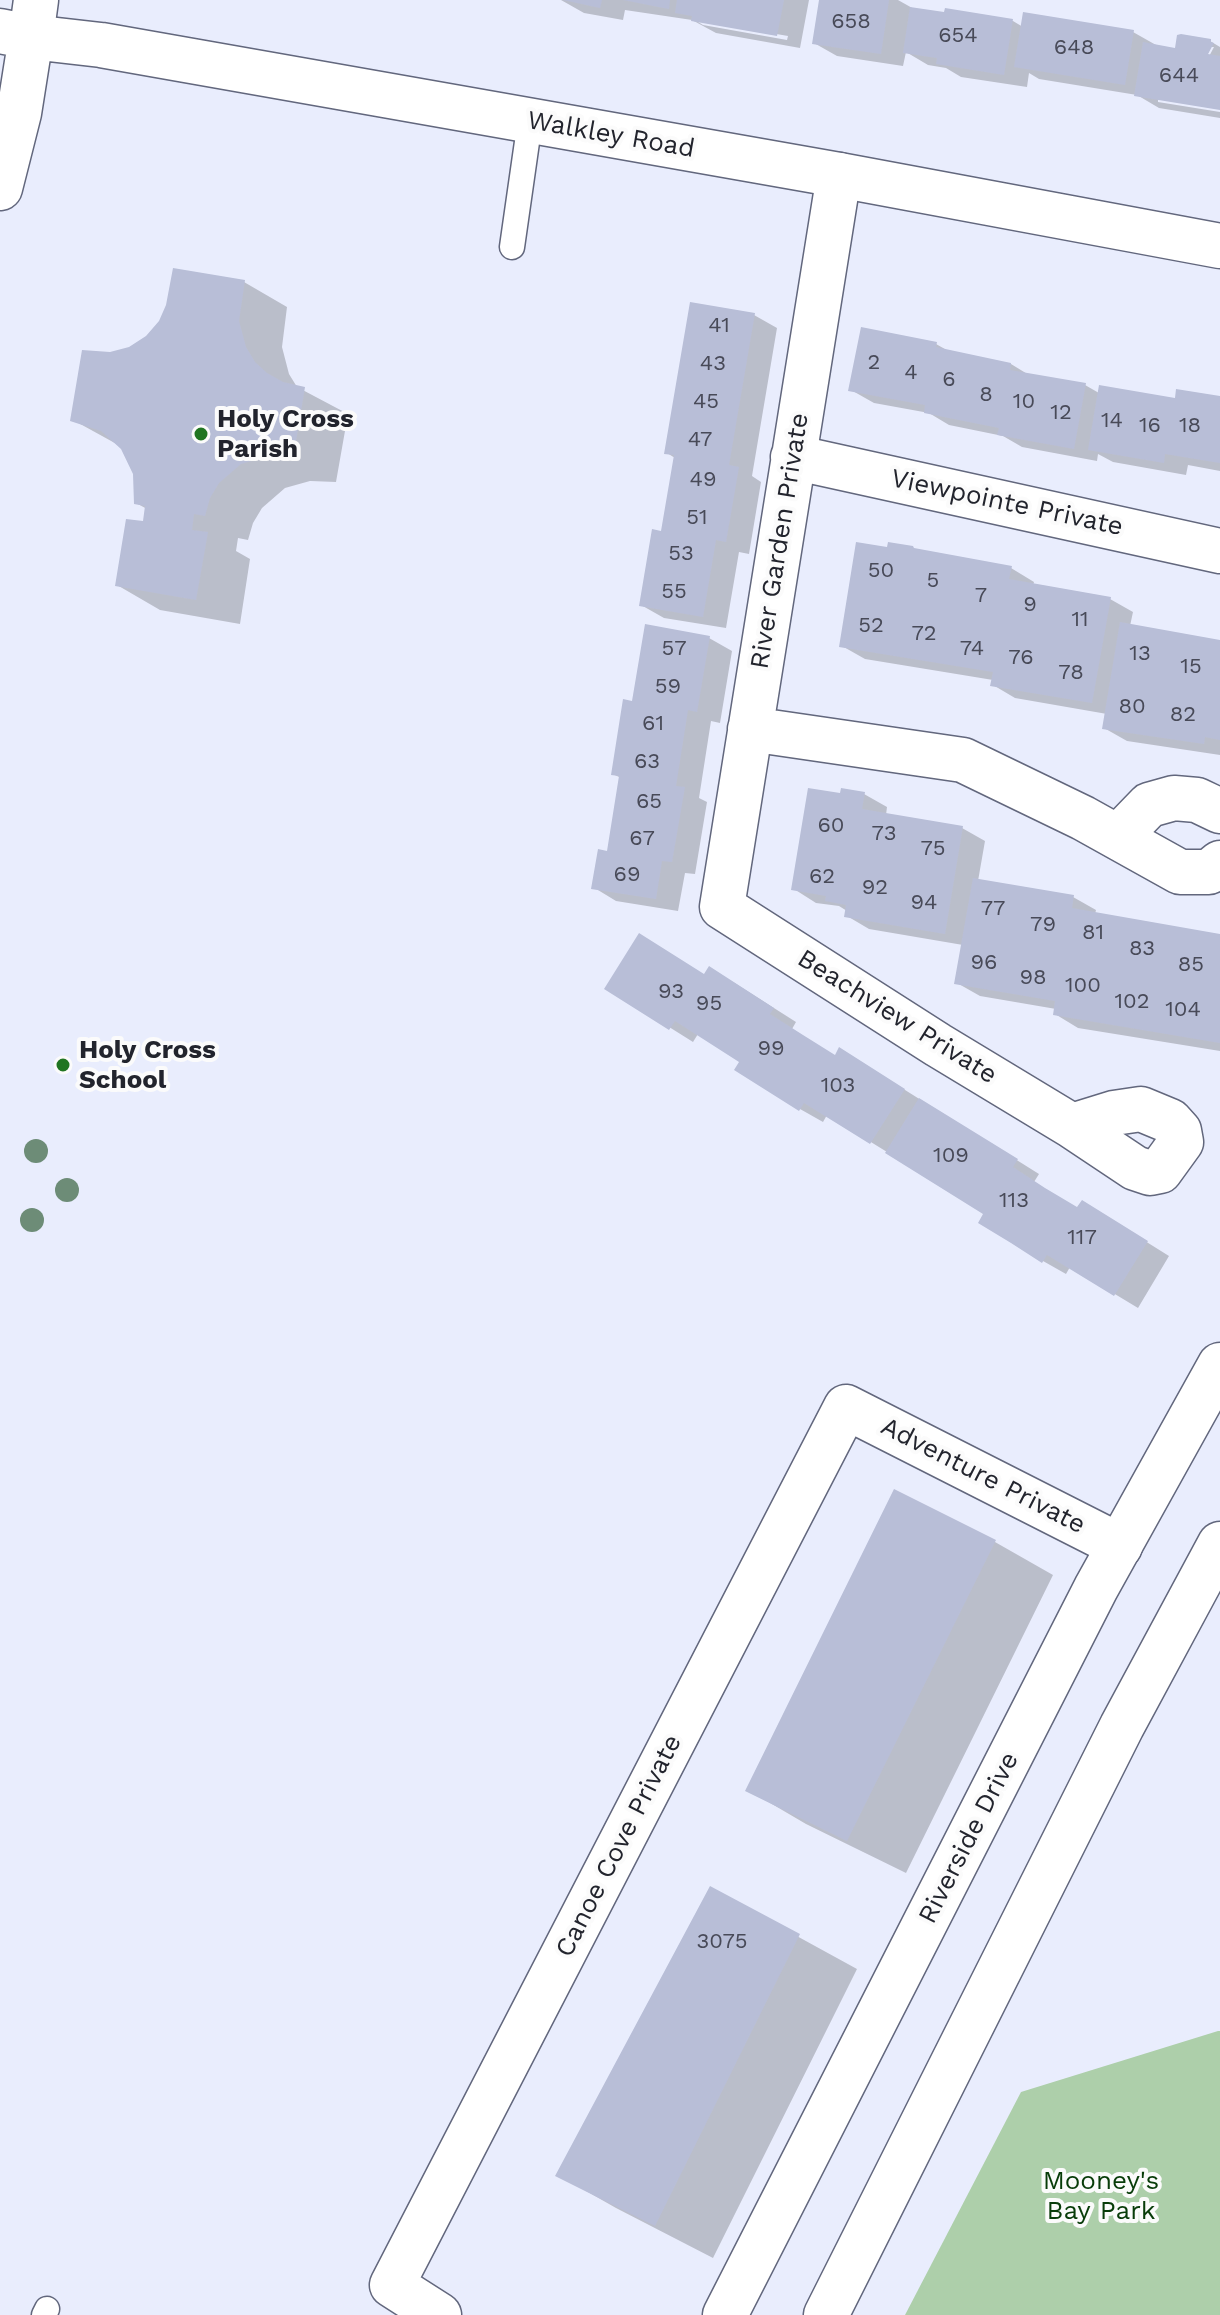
<!DOCTYPE html>
<html>
<head>
<meta charset="utf-8">
<style>
  body { margin:0 }
  canvas { display:block; background:#e9edfd }
</style>
</head>
<body>
<canvas width="1220" height="2315"></canvas>
<script>
const context = document.querySelector('canvas').getContext('2d');
context.lineJoin = 'round';
function fill(path, color) { context.fillStyle = color; context.fill(path, 'evenodd'); }
const shape = rows => new Path2D(rows.map(r => 'M' + r).join(''));
function stroke(path, color, width, dash) { context.strokeStyle = color; context.lineWidth = width; context.lineCap = dash ? 'butt' : 'round'; context.setLineDash(dash || []); context.stroke(path); }
function label(font, color, halo, rows, align = 'center') {
  context.font = font + ' "Work Sans",sans-serif'; context.lineWidth = 8; context.setLineDash([]); context.textBaseline = 'middle'; context.strokeStyle = halo; context.fillStyle = color; for (const [text, x, y, turn = 0] of rows) {
    context.save(); context.translate(x, y); context.rotate((+turn || 0) * Math.PI / 180); context.textAlign = isNaN(turn) ? turn : align; if (halo) context.strokeText(text, 0, 0); context.fillText(text, 0, 0); context.restore();
  }
}
fill(shape([
  [1218,2031,1220,2031,1220,2315,905,2315,1021,2092]
]), '#adcfaa');
fill(shape([
  [561,0,809,0,800,48,716,33,692,20,625,10,623,20,584,13],
  [695,20,788,36,787,40,703,25],
  [821,0,898,0,914,9,1013,21,1023,27,1133,32,1156,45,1177,50,1210,41,1220,47,1220,108,1158,98,1158,102,1220,112,1220,118,1159,108,1137,95,1039,79,1029,73,1027,87,961,77,946,68,928,65,906,52,903,66,837,56,814,43],
  [1210,47,1214,47,1205,64],
  [244,282,287,307,282,347,289,374,297,387,348,414,336,482,310,481,285,488,262,508,253,523,248,540,238,538,236,551,250,559,240,624,160,610,117,585,144,523,147,509,136,503,135,474,122,447,73,420,111,354,130,348],
  [754,315,777,328,752,476,761,482,749,554,739,552,726,628,664,618,641,605,663,533,675,458,667,453],
  [936,344,952,353,1011,364,1029,375,1085,385,1099,393,1177,401,1220,398,1220,471,1188,465,1186,475,1113,462,1098,454,1097,461,1022,447,1003,436,949,425,929,413,874,403,851,390],
  [1011,568,1034,582,1033,586,1110,599,1133,612,1130,626,1220,642,1220,755,1127,741,1104,728,1107,714,1015,698,993,685,993,680,865,659,842,646],
  [709,638,732,651,720,723,711,721,699,798,707,802,695,874,685,873,678,911,616,901,593,887,608,853,621,778,613,774,634,703],
  [864,794,887,807,886,815,962,828,985,841,978,881,1073,897,1096,910,1095,914,1220,936,1220,1051,1078,1028,1055,1014,1056,1009,980,996,957,983,963,945,869,929,847,916,847,911,839,906,816,903,794,889,842,795],
  [706,976,733,982,796,1022,792,1029,836,1057,862,1063,1039,1174,1034,1182,1078,1209,1105,1216,1169,1256,1138,1308,1070,1267,1066,1274,1043,1261,1014,1243,986,1213,827,1115,823,1122,800,1109,742,1062,698,1034,693,1042,607,988],
  [895,1492,995,1542,1053,1575,906,1873,806,1824,748,1790],
  [711,1889,857,1969,713,2258,616,2208,558,2175]
]), '#0003');
fill(shape([
  [563,0,602,0,600,8],
  [623,0,670,0,669,9],
  [677,0,784,0,777,36,691,21,692,16,675,13],
  [819,0,889,0,881,54,812,44],
  [910,7,944,12,945,8,1013,19,1004,75,936,64,937,58,903,53],
  [1023,12,1134,30,1125,85,1014,67],
  [1181,34,1211,39,1211,42,1214,43,1208,54,1220,56,1220,110,1134,96,1143,42,1175,48,1177,35],
  [173,268,245,280,239,321,246,347,255,362,267,373,283,382,305,387,293,459,265,457,241,464,219,483,210,498,205,516,194,514,192,530,208,532,196,600,115,586,126,519,143,521,145,506,134,504,133,474,121,449,101,431,70,421,82,350,110,352,129,347,146,336,159,321,166,305],
  [690,302,755,313,729,465,739,467,726,542,716,540,703,617,639,606,652,529,661,531,674,455,664,454],
  [861,327,937,342,936,347,1011,363,1010,370,1086,383,1074,449,997,435,999,428,924,413,925,405,848,391],
  [1099,385,1175,398,1176,389,1220,396,1220,463,1165,454,1164,463,1088,450],
  [856,542,887,547,888,542,913,546,914,548,1012,566,1009,579,1111,597,1092,703,990,686,993,672,839,647],
  [1120,622,1220,640,1220,740,1205,737,1204,744,1102,729],
  [645,624,710,636,697,712,688,710,676,786,685,787,672,862,662,861,656,899,591,889,598,849,607,851,619,776,611,775,623,699,632,701],
  [808,788,840,793,841,788,865,792,862,809,963,826,945,934,844,917,846,905,825,901,826,896,791,890],
  [973,878,1074,895,1072,908,1220,934,1220,1043,1053,1015,1055,1001,954,984],
  [639,933,704,974,709,966,774,1008,770,1014,803,1035,835,1055,839,1047,905,1089,870,1144,804,1103,799,1111,734,1070,739,1062,675,1021,669,1030,604,989],
  [919,1098,1018,1159,1013,1167,1045,1188,1077,1207,1082,1200,1148,1241,1114,1296,1047,1255,1042,1263,1011,1243,978,1223,983,1214,885,1153],
  [894,1489,996,1540,847,1841,745,1791],
  [710,1886,800,1934,655,2226,555,2176]
]), '#b8bed7');
const lane = shape([
  [512,247,530,121],
  [44,2315,47,2309]
]);
const street = shape([
  [31,37,36,0],
  [839,175,722,907,938,1045,1072,1126,1135,1168,1150,1173,1160,1171,1181,1142,1179,1131,1170,1121,1141,1109,1114,1113,1072,1126],
  [793,457,1220,551],
  [750,729,963,760,1083,818,1180,872,1209,872,1220,863],
  [1118,837,1149,805,1174,798,1197,800,1220,811],
  [439,2315,392,2285,846,1407,1120,1546]
]);
const secondary = shape([
  [0,31,31,37,101,45,839,175,1220,246],
  [0,188,19,113,31,37]
]);
const primary = shape([
  [725,2315,1096,1588,1220,1365],
  [826,2315,1122,1726,1220,1544]
]);
stroke(lane, '#62677d', 27);
stroke(street, '#62677d', 47);
stroke(secondary, '#62677d', 47);
stroke(primary, '#62677d', 47);
stroke(lane, '#fff', 24);
stroke(street, '#fff', 44);
stroke(secondary, '#fff', 44);
stroke(primary, '#fff', 44);
context.fillStyle = '#6d8c77';
for (const [x, y] of [
  [36,1151],
  [67,1190],
  [32,1220]
]) { context.beginPath(); context.arc(x, y, 12, 0, 2 * Math.PI); context.fill(); }
for (const [x, y, r, color] of [
  [201,434,8,"#207521"],
  [63,1065,8,"#207521"]
]) { const dot = new Path2D(); dot.arc(x, y, r, 0, 2 * Math.PI); context.fillStyle = color; context.fill(dot); stroke(dot, '#fbfbfb', 3); }
label('22px', '#484a58', null, [
  ["658",851,22],
  ["654",958,36],
  ["648",1074,48],
  ["644",1179,76],
  ["41",719,326],
  ["2",874,363],
  ["43",713,364],
  ["4",911,373],
  ["6",949,380],
  ["8",986,395],
  ["45",706,402],
  ["10",1024,402],
  ["12",1061,413],
  ["14",1112,421],
  ["16",1150,426],
  ["18",1190,426],
  ["47",700,440],
  ["49",703,480],
  ["51",697,518],
  ["53",681,554],
  ["50",881,571],
  ["5",933,581],
  ["55",674,592],
  ["7",981,596],
  ["9",1030,605],
  ["11",1080,620],
  ["52",871,626],
  ["72",924,634],
  ["57",674,649],
  ["74",972,649],
  ["13",1140,654],
  ["76",1021,658],
  ["15",1191,667],
  ["78",1071,673],
  ["59",668,687],
  ["80",1132,707],
  ["82",1183,715],
  ["61",653,724],
  ["63",647,762],
  ["65",649,802],
  ["60",831,826],
  ["73",884,834],
  ["67",642,839],
  ["75",933,849],
  ["69",627,875],
  ["62",822,877],
  ["92",875,888],
  ["94",924,903],
  ["77",993,909],
  ["79",1043,925],
  ["81",1093,933],
  ["83",1142,949],
  ["96",984,963],
  ["85",1191,965],
  ["98",1033,978],
  ["100",1083,986],
  ["93",671,992],
  ["102",1132,1002],
  ["95",709,1004],
  ["104",1183,1010],
  ["99",771,1049],
  ["103",838,1086],
  ["109",951,1156],
  ["113",1014,1201],
  ["117",1082,1238],
  ["3075",722,1942]
]);
label('26px', '#22242d', '#fbfbfb', [
  ["Walkley Road",611,135,10],
  ["Viewpointe Private",1007,503,12],
  ["River Garden Private",780,541,-81],
  ["Beachview Private",897,1017,32],
  ["Adventure Private",983,1476,27],
  ["Riverside Drive",969,1838,-63],
  ["Canoe Cove Private",619,1846,-63]
]);
label('bold 26px', '#22242d', '#fbfbfb', [
  ["Holy Cross",217,419],
  ["Parish",217,449],
  ["Holy Cross",79,1050],
  ["School",79,1080]
], 'left');
label('26px', '#083c09', '#fbfbfb', [
  ["Mooney's",1101,2181],
  ["Bay Park",1101,2211]
]);
</script>
</body>
</html>
